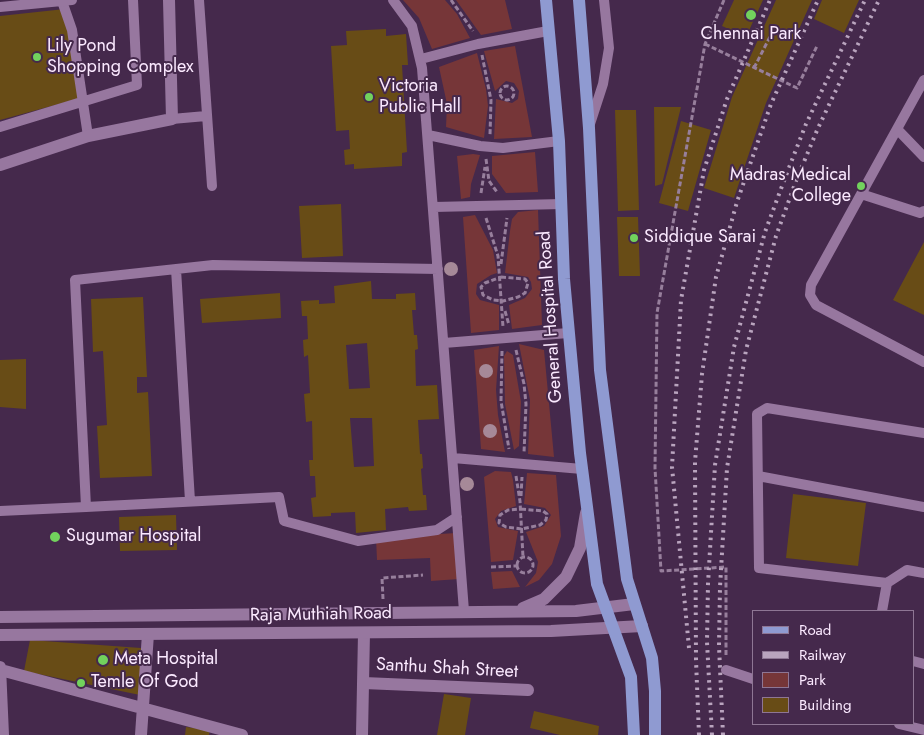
<!DOCTYPE html>
<html>
<head>
<meta charset="utf-8">
<style>
  body { margin:0 }
  #map { position:relative; width:924px; height:735px; overflow:hidden; background:#45294c; font-family:Jost,sans-serif }
  canvas { display:block }
  .legend { position:absolute; left:752px; top:610px; width:162px; height:115px; box-sizing:border-box; background:#45294c; border:1px solid #8e7694; margin:0; padding:6px 9px; list-style:none; font-size:15px; color:#fbe9ff }
  .legend li { display:flex; align-items:center; gap:10px; height:25px }
  .legend b { width:25px; border:1px solid #8e7694 }
</style>
</head>
<body>
<div id="map">
<canvas width="924" height="735"></canvas>
<ul class="legend">
<li><b style="height:6px;background:#8f9ad1"></b>Road</li>
<li><b style="height:6px;background:#b9a4be"></b>Railway</li>
<li><b style="height:14px;background:#763638"></b>Park</li>
<li><b style="height:14px;background:#684c16"></b>Building</li>
</ul>
</div>
<script>
const context = document.querySelector('canvas').getContext('2d');
context.lineJoin = 'round';
function fill(path, color) { context.fillStyle = color; context.fill(path, 'evenodd'); }
const shape = rows => new Path2D(rows.map(r => 'M' + r).join(''));
function stroke(path, color, width, dash) { context.strokeStyle = color; context.lineWidth = width; context.lineCap = dash ? 'butt' : 'round'; context.setLineDash(dash || []); context.stroke(path); }
function label(font, color, halo, rows, align = 'center') {
  context.font = font + ' Jost,sans-serif'; context.lineWidth = 4; context.setLineDash([]); context.textBaseline = 'middle'; context.strokeStyle = halo; context.fillStyle = color; for (const [text, x, y, turn = 0] of rows) {
    context.save(); context.translate(x, y); context.rotate((+turn || 0) * Math.PI / 180); context.textAlign = isNaN(turn) ? turn : align; if (halo) context.strokeText(text, 0, 0); context.fillText(text, 0, 0); context.restore();
  }
}
fill(shape([
  [403,0,445,0,457,14,470,38,432,49,419,18],
  [456,0,505,0,512,29,481,35],
  [515,46,532,137,494,139,496,99,512,103,518,99,519,91,514,83,506,81,495,91,484,51],
  [477,53,486,89,488,106,484,138,446,127,447,104,439,67],
  [535,152,538,192,506,193,492,174,492,156],
  [473,154,480,155,471,184,470,197,461,199,457,156],
  [538,210,542,325,512,329,509,305,525,298,532,289,531,282,528,277,505,273,510,231,512,219,518,212],
  [475,215,493,250,497,273,491,275,477,284,476,294,480,300,499,305,499,330,471,333,463,217],
  [519,344,544,350,554,457,528,454,530,400],
  [499,346,496,390,498,415,505,452,481,449,474,350],
  [507,351,513,355,521,402,519,446,514,450,505,404,504,356],
  [495,471,511,472,513,480,516,506,501,511,495,519,498,527,518,531,513,560,491,562,484,477],
  [527,473,556,475,561,536,552,564,539,580,525,587,536,573,538,562,526,532,544,526,551,515,545,508,524,504],
  [456,533,459,579,431,581,430,558,377,560,376,538],
  [512,571,520,587,493,589,491,572]
]), '#763638');
fill(shape([
  [734,0,763,0,746,37,722,26],
  [776,0,812,0,766,103,734,198,704,188,732,97],
  [822,0,859,0,844,33,814,19],
  [65,9,81,98,0,120,0,16],
  [386,29,386,36,406,34,408,65,402,65,407,152,402,153,402,166,354,169,354,164,345,165,344,150,350,149,349,130,336,131,331,46,347,45,346,31],
  [654,107,681,107,662,184,655,186],
  [615,110,636,110,639,210,618,211],
  [681,121,711,130,688,211,659,203],
  [341,204,343,256,302,258,299,206],
  [617,217,638,217,640,276,619,276],
  [924,242,924,315,893,300],
  [371,281,372,299,396,299,396,294,415,293,416,310,412,310,414,335,417,335,418,349,415,350,416,386,437,385,439,419,418,420,420,454,422,454,423,468,421,469,423,495,426,495,427,510,409,511,408,507,385,509,386,530,356,533,355,512,331,513,331,516,313,517,311,498,316,497,315,476,310,476,309,460,313,460,312,421,306,422,304,394,310,393,308,355,304,357,303,340,308,339,307,316,302,316,301,301,319,300,319,304,335,303,334,286],
  [367,343,370,388,349,389,346,345],
  [350,418,372,418,374,466,354,467],
  [280,293,281,318,202,323,200,299],
  [143,297,147,377,137,377,137,393,148,392,152,476,100,478,97,426,107,425,103,351,93,352,91,299],
  [26,359,26,409,0,407,0,360],
  [793,494,866,503,858,566,786,558],
  [176,515,177,550,120,551,119,517],
  [30,640,141,648,140,695,24,671],
  [444,694,471,698,465,735,437,735],
  [534,711,599,726,598,735,560,735,530,728],
  [186,727,210,730,209,735,185,735]
]), '#684c16');
stroke(shape([
  [451,0,473,31],
  [724,0,705,44,657,313,655,468,661,571,726,567,726,657],
  [705,44,797,88,817,46],
  [482,55,491,100,490,135],
  [754,68,776,25],
  '500 93a7 7 0 1 1 14 0a7 7 0 1 1-14 0Z',
  [486,159,489,181,497,192],
  [481,193,485,167],
  [486,218,498,256,503,327],
  [501,264,507,218],
  [501,277,525,279,528,283,525,293,518,297,503,301,493,300,483,295,481,287,485,283,501,277],
  [505,311,509,325],
  [516,350,524,384,526,404,524,453],
  [502,351,501,401,509,449],
  [516,476,520,501,523,557],
  [521,496,522,477],
  [521,509,543,511,547,514,546,520,540,525,522,529,506,527,499,523,500,515,508,510,521,509],
  '517 565a8 8 0 1 1 16 0a8 8 0 1 1-16 0Z',
  [491,567,516,566],
  [383,599,382,578,423,575]
]), '#977f9c', 3, [5, 2.5]);
stroke(shape([
  [199,0,212,186],
  [393,0,412,26,422,68,464,611],
  [62,1,72,30,88,136],
  [0,7,72,0],
  [421,59,478,44,548,31],
  [924,80,811,285,810,295,816,305,924,362],
  [172,119,206,116],
  [590,124,603,84,609,48,604,0],
  [0,127,137,85,133,0],
  [897,129,924,157],
  [428,135,480,146,503,148,559,141],
  [861,194,920,213,924,211],
  [434,207,562,204],
  [176,269,190,501],
  [438,269,213,265,75,280,86,507,279,497,284,521,358,541,437,530,457,517],
  [444,343,568,333],
  [924,433,767,408,757,414,759,568,887,583,907,570,924,573],
  [453,458,582,469],
  [758,476,924,507],
  [0,511,86,507],
  [882,611,887,583],
  [913,661,924,664],
  [726,670,753,679],
  [899,724,924,730]
]), '#97779f', 10);
stroke(shape([
  [62,0,62,1],
  [0,667,3,735],
  [1,670,242,735],
  [364,683,528,690],
  [141,735,148,634],
  [362,735,364,633]
]), '#97779f', 12);
stroke(shape([
  [0,165,88,136,172,119,169,0]
]), '#97779f', 12);
stroke(shape([
  [523,608,544,599,566,577,580,548,586,513],
  [0,617,576,611,634,604],
  [0,635,551,631,642,626]
]), '#97779f', 12);
stroke(shape([
  [546,0,559,141,564,279,580,453,597,584,631,677,634,735],
  [579,0,589,128,600,370,627,579,652,658,655,691,655,735]
]), '#8f9ad1', 12);
stroke(shape([
  [689,648,672,467,681,300,704,170,727,99,770,0],
  [699,735,696,660,695,462,702,374,716,277,737,202,771,104,818,0],
  [712,735,707,642,708,584,715,465,734,347,765,232,785,178,806,124,865,0],
  [723,735,719,646,720,587,727,468,746,350,776,236,796,181,818,128,879,0]
]), '#b9a4be', 4, [2.5, 5]);
context.fillStyle = '#a68998';
for (const [x, y] of [
  [451,269],
  [486,371],
  [490,431],
  [467,484]
]) { context.beginPath(); context.arc(x, y, 7, 0, 2 * Math.PI); context.fill(); }
for (const [x, y, r, color] of [
  [751,15,6,"#72d25d"],
  [37,57,5,"#72d25d"],
  [369,97,5,"#72d25d"],
  [861,186,5,"#72d25d"],
  [634,238,5,"#72d25d"],
  [55,537,6,"#72d25d"],
  [103,660,6,"#72d25d"],
  [81,683,5,"#72d25d"]
]) { const dot = new Path2D(); dot.arc(x, y, r, 0, 2 * Math.PI); context.fillStyle = color; context.fill(dot); stroke(dot, '#45294c', 2); }
label('18px', '#fbe9ff', '#45294c', [
  ["Chennai Park",751,35,"center"],
  ["Lily Pond",47,47],
  ["Shopping Complex",47,68],
  ["Victoria",379,87],
  ["Public Hall",379,108],
  ["Madras Medical",851,176,"right"],
  ["College",851,197,"right"],
  ["Siddique Sarai",644,238],
  ["Sugumar Hospital",66,537],
  ["Meta Hospital",114,660],
  ["Temle Of God",91,683]
], 'left');
label('18px', '#fbe9ff', '#45294c', [
  ["General Hospital Road",551,317,-94],
  ["Raja Muthiah Road",321,615,-1],
  ["Santhu Shah Street",447,669,3]
]);
</script>
</body>
</html>
